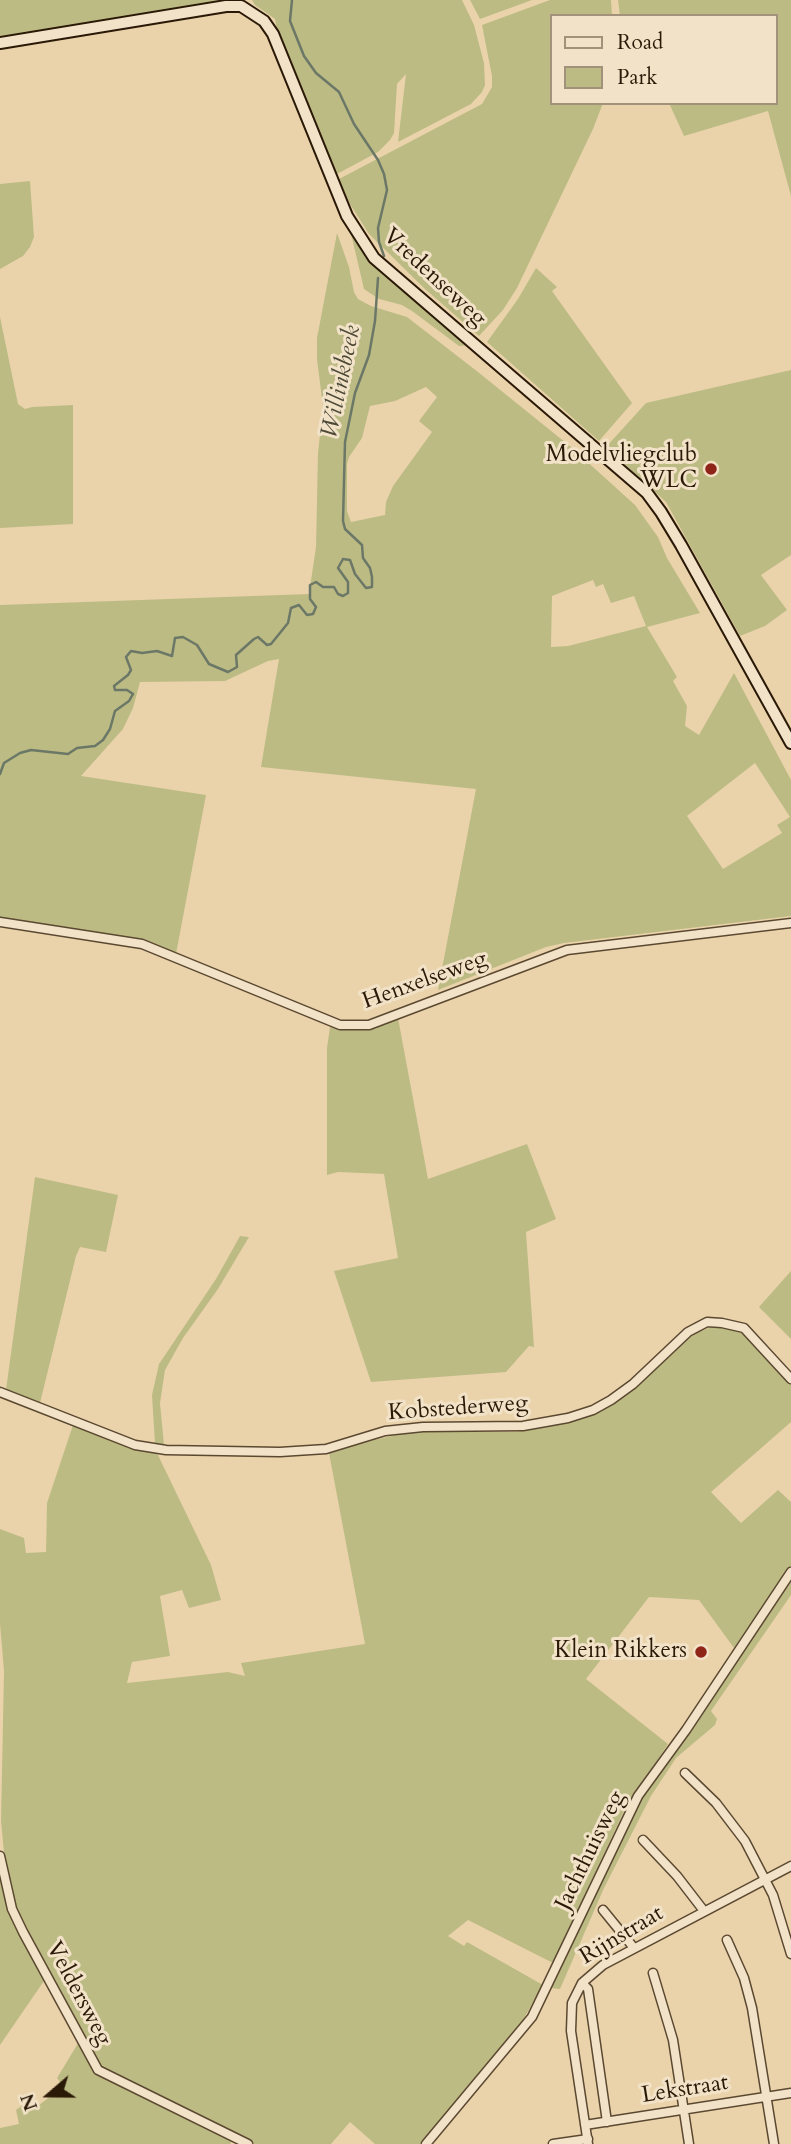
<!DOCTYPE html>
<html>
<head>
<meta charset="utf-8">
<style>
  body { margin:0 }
  #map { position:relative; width:791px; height:2144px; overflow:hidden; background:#ead3ab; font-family:Cardo,serif }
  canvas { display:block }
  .legend { position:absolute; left:550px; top:14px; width:228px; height:91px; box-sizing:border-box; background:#f1e2c8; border:2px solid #a2927b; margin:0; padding:9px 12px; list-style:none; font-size:21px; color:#2b1907 }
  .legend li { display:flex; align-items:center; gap:14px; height:35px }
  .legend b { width:35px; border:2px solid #a2927b }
  .north { position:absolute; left:14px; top:2060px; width:70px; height:70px; -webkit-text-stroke:5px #f1e2c8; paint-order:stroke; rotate:250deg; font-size:19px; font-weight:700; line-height:28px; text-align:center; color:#2b1907 }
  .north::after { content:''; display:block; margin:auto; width:24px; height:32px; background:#2b1907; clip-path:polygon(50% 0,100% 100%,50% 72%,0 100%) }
</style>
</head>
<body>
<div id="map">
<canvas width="791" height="2144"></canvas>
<ul class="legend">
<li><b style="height:9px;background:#f1e2c8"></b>Road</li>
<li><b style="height:19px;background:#bdbb84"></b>Park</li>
</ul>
<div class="north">N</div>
</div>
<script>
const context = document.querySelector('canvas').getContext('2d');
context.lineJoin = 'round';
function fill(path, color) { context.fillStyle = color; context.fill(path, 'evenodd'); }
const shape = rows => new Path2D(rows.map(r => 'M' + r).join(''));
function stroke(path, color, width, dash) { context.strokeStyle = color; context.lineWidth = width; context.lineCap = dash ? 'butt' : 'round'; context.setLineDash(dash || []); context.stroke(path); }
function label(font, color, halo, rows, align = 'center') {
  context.font = font + ' Cardo,serif'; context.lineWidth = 6; context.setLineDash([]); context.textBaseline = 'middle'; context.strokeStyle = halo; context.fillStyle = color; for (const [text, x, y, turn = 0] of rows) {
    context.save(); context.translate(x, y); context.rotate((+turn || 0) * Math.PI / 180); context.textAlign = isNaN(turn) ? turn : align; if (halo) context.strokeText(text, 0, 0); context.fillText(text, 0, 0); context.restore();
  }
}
fill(shape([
  [0,0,225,0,35,33,0,36],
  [252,0,462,0,474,25,484,63,485,85,482,92,471,104,398,142,406,74,397,84,394,133,390,140,378,152,337,174,278,35,275,19,255,5],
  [470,0,532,0,480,19],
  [550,0,611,0,612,16,551,16,551,103,603,103,593,129,517,288,503,310,479,336,425,289,369,234,350,204,339,179,482,104,492,87,492,76,482,25],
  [618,0,791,0,791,196,768,111,684,136,669,103,775,103,775,16,620,16],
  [30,181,34,237,30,247,23,256,0,269,0,184],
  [349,225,356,238,471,345,459,346,412,311,402,305,379,299,364,289],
  [337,233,349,267,354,292,358,299,371,306,407,317,478,372,571,447,635,505,658,537,667,558,700,613,647,627,677,677,673,681,687,706,685,726,699,735,734,673,791,780,791,916,564,943,546,947,438,990,476,789,261,767,279,659,268,661,225,681,140,682,133,708,123,729,81,776,206,795,176,954,0,918,0,605,309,594,316,547,318,453,323,407,317,359,317,338],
  [426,387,437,397,419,421,432,432,393,486,386,502,385,515,351,522,347,511,347,464,349,457,362,438,370,406,395,401],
  [593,580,596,587,603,584,611,603,634,596,646,626,568,646,551,647,552,596],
  [755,763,790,817,777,825,782,833,723,869,687,816],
  [536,268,557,287,552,291,632,403,599,441,487,342,518,299],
  [0,317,18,404,25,409,32,407,73,405,73,524,0,528],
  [791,370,791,555,761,575,787,610,765,626,740,636,666,502,606,447,646,403],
  [398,1018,428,1179,527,1144,556,1219,526,1232,534,1347,529,1346,506,1372,371,1382,334,1271,398,1258,384,1174,338,1172,327,1175,327,1048,330,1027,338,1028],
  [35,1177,118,1195,106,1252,80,1247,76,1256,40,1403,6,1390],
  [240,1236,249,1237,218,1289,183,1338,165,1370,160,1403,164,1445,155,1444,152,1395,159,1364,216,1279],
  [791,1271,791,1339,759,1307],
  [714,1326,736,1329,746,1335,791,1384,791,1422,711,1492,741,1523,778,1490,791,1502,791,1566,734,1648,699,1600,649,1597,586,1679,668,1744,624,1811,553,1963,468,1920,448,1936,464,1946,467,1942,543,1985,524,2018,423,2144,375,2144,350,2122,331,2144,254,2144,109,2072,101,2066,21,1921,14,1904,5,1864,1,1821,4,1671,0,1624,0,1529,24,1538,26,1553,46,1552,47,1503,73,1425,128,1446,157,1453,211,1565,221,1600,189,1608,182,1590,160,1596,170,1656,132,1662,127,1683,228,1672,245,1676,241,1663,365,1644,329,1453,331,1450,409,1432,516,1432,584,1418,601,1411,617,1402,694,1334],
  [791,1582,791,1595,711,1711,717,1719,715,1725,676,1758,651,1796,604,1888,560,1989,551,1988,641,1799],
  [0,1871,2,1884,46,1978,0,2045],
  [80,2040,108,2078,233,2140,230,2144,0,2144,0,2128,19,2124,16,2110,28,2101,34,2109,52,2095,60,2082,57,2078]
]), '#bdbb84');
stroke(shape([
  [292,0,290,21,304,56,316,73,339,92,354,124,378,160,384,174,387,190,378,228,379,242,384,256],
  [0,774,4,763,20,753,31,750,68,754,77,748,95,746,103,740,110,729,115,711,129,701,133,694,127,690,115,690,114,686,128,675,131,670,126,657,131,651,142,653,157,651,172,656,175,638,183,637,197,645,209,664,228,672,237,667,236,655,254,639,258,637,267,645,271,644,288,623,291,608,299,605,307,615,313,614,316,607,310,599,310,585,316,582,323,587,334,587,338,594,343,596,348,593,348,582,338,568,343,559,350,560,355,574,366,588,372,587,372,577,370,568,363,558,362,545,345,529,343,521,345,442,355,393,369,355,375,321,378,278]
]), '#6c7867', 2.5);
const street = shape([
  [0,922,142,944,340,1025,369,1025,567,950,791,923],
  [0,1392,135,1445,166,1450,280,1452,326,1449,385,1431,423,1427,523,1426,568,1418,593,1410,611,1400,633,1384,688,1332,707,1322,722,1323,744,1328,791,1379],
  [685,1773,716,1803,745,1841,773,1895,791,1954],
  [643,1840,677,1876,704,1911],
  [0,1856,12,1909,23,1932,98,2070,248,2144],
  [603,1910,634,1948],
  [727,1940,744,1978,752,2008,774,2144],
  [653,1973,673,2040,689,2144],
  [582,1983,588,1989,607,2122],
  [585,2125,791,2093],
  [426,2144,532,2017,638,1796,686,1730,791,1572],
  [553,2144,588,2139],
  [588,2144,571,2031,572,2003,582,1983,603,1965,791,1866]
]);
const secondary = shape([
  [0,43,226,6,241,6,264,21,273,34,347,216,374,258,647,493,661,512,681,545,791,743]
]);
stroke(street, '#5b4830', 11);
stroke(secondary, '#2b1907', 14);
stroke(street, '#f1e2c8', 8);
stroke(secondary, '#f1e2c8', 10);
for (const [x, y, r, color] of [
  [711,469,7,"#8f2418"],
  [701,1652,7,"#8f2418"]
]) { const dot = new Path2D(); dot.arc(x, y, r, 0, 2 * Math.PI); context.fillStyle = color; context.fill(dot); stroke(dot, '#f1e2c8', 2.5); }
label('23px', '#2b1907', '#f1e2c8', [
  ["Vredenseweg",434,278,43],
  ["Henxelseweg",425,981,-20],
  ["Kobstederweg",458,1409,-4],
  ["Jachthuisweg",591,1851,-64],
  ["Rijnstraat",622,1936,-31],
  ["Veldersweg",78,1994,62],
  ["Lekstraat",685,2090,-9]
]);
label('23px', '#2b1907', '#f1e2c8', [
  ["Modelvliegclub",697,456],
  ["WLC",697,482],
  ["Klein Rikkers",687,1652]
], 'right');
label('italic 24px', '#4c4937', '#f1e2c8', [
  ["Willinkbeek",342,382,-78]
]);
</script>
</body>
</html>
